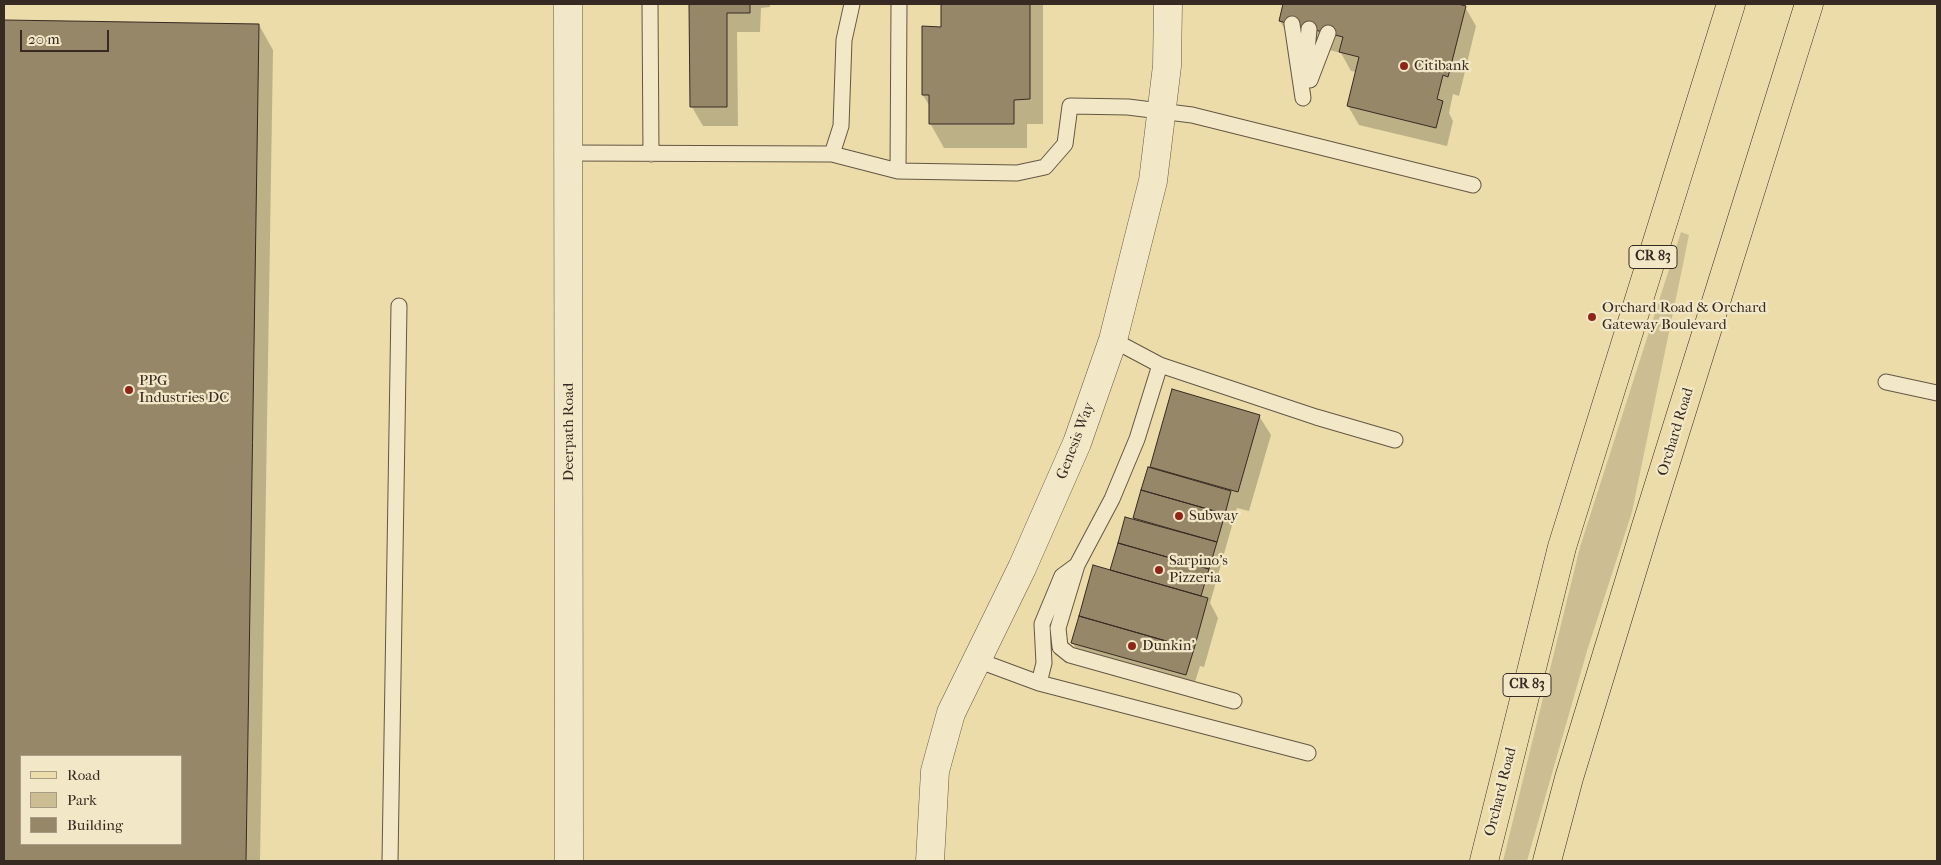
<!DOCTYPE html>
<html>
<head>
<meta charset="utf-8">
<style>
  body { margin:0 }
  #map { position:relative; width:1941px; height:865px; overflow:hidden; background:#ebdca9; font-family:"IM FELL French Canon",serif }
  canvas { display:block }
  .frame { position:absolute; inset:0; border:5px solid #372a22; pointer-events:none }
  .legend { position:absolute; left:20px; top:755px; width:162px; height:90px; box-sizing:border-box; background:#f2e8c7; border:1px solid #a79c85; margin:0; padding:6px 9px; list-style:none; font-size:15px; color:#372a22 }
  .legend li { display:flex; align-items:center; gap:10px; height:25px }
  .legend b { width:25px; border:1px solid #a79c85 }
  .scale { position:absolute; left:20px; top:30px; width:89px; height:22px; box-sizing:border-box; border:2px solid #372a22; border-top:0; padding-left:6px; font-size:15px; line-height:18px; white-space:nowrap; color:#372a22; -webkit-text-stroke:4px #f2e8c7; paint-order:stroke }
</style>
</head>
<body>
<div id="map">
<canvas width="1941" height="865"></canvas>
<div class="frame"></div>
<ul class="legend">
<li><b style="height:6px;background:#ebdca9"></b>Road</li>
<li><b style="height:14px;background:#ccbe92"></b>Park</li>
<li><b style="height:14px;background:#958768"></b>Building</li>
</ul>
<div class="scale">20 m</div>
</div>
<script>
const context = document.querySelector('canvas').getContext('2d');
context.lineJoin = 'round';
function fill(path, color) { context.fillStyle = color; context.fill(path, 'evenodd'); }
const shape = rows => new Path2D(rows.map(r => 'M' + r).join(''));
function stroke(path, color, width, dash) { context.strokeStyle = color; context.lineWidth = width; context.lineCap = dash ? 'butt' : 'round'; context.setLineDash(dash || []); context.stroke(path); }
function label(font, color, halo, rows, align = 'center') {
  context.font = font + ' "IM FELL French Canon",serif'; context.lineWidth = 4.5; context.setLineDash([]); context.textBaseline = 'middle'; context.strokeStyle = halo; context.fillStyle = color; for (const [text, x, y, turn = 0] of rows) {
    context.save(); context.translate(x, y); context.rotate((+turn || 0) * Math.PI / 180); context.textAlign = isNaN(turn) ? turn : align; if (halo) context.strokeText(text, 0, 0); context.fillText(text, 0, 0); context.restore();
  }
}
fill(shape([
  [1681,232,1689,235,1632,512,1587,651,1527,861,1503,861,1580,547]
]), '#ccbe92');
fill(shape([
  [691,4,770,4,770,7,761,8,760,32,737,32,738,126,703,126,692,107],
  [942,4,1043,4,1043,124,1027,124,1027,148,944,148,930,123,930,107,923,95,942,28],
  [1284,4,1453,4,1465,7,1476,26,1459,96,1453,94,1449,113,1453,121,1447,146,1359,125,1348,106,1356,72,1351,71,1341,53,1291,40,1280,21],
  [4,21,259,25,273,50,260,861,4,861],
  [21,756,181,756,181,844,21,844],
  [1259,416,1271,435,1249,511,1237,508,1210,603,1218,618,1204,667,1200,666,1193,688,1080,656,1072,642,1111,572,1134,520,1149,468,1154,470,1151,467]
]), '#0003');
const building = shape([
  [689,4,750,4,750,13,727,13,727,107,690,107,689,4],
  [941,4,1030,4,1030,99,1014,100,1014,124,929,124,929,95,922,95,922,26,941,27,941,4],
  [1283,4,1458,4,1466,6,1448,77,1443,75,1437,99,1443,101,1436,128,1347,106,1359,57,1339,52,1343,37,1279,21,1283,4],
  [4,20,259,24,246,861,4,861,4,20],
  [21,756,181,756,181,844,21,844,21,756],
  [1172,389,1260,415,1238,492,1150,467,1172,389],
  [1148,467,1231,491,1225,514,1141,490,1148,467],
  [1141,490,1225,514,1217,542,1133,518,1141,490],
  [1125,517,1217,542,1209,569,1118,543,1125,517],
  [1118,543,1209,569,1201,596,1110,570,1118,543],
  [1093,565,1208,598,1194,649,1079,616,1093,565],
  [1079,616,1194,649,1186,675,1071,643,1079,616]
]);
fill(building, '#958768');
stroke(building, '#372a22', 1);
const service = shape([
  [650,4,651,154],
  [1292,24,1303,98],
  [1305,74,1309,29],
  [1310,80,1328,33],
  [569,153,832,154,898,171,1017,173,1045,167,1065,144,1070,106,1128,107,1192,115,1473,185],
  [832,154,841,126,844,40,852,4],
  [898,171,899,4],
  [1113,340,1160,365,1316,417,1395,440],
  [1886,382,1937,393],
  [1077,565,1058,628,1060,647,1070,655,1234,701],
  [977,660,1039,683,1308,753],
  [1039,683,1044,663,1042,624,1062,576,1077,565,1112,499,1137,439,1160,365],
  [390,861,399,306]
]);
const minor = shape([
  [568,4,569,861]
]);
const tertiary = shape([
  [930,861,935,771,951,713,1022,568,1077,443,1113,340,1153,181,1167,66,1168,4]
]);
const primary = shape([
  [1484,861,1562,547,1731,4],
  [1547,861,1569,778,1646,526,1809,4]
]);
stroke(service, '#645644', 17);
stroke(minor, '#645644', 29);
stroke(tertiary, '#645644', 29);
stroke(primary, '#372a22', 29);
stroke(service, '#f2e8c7', 15);
stroke(minor, '#f2e8c7', 28);
stroke(tertiary, '#f2e8c7', 28);
stroke(primary, '#ebdca9', 28);
for (const [x, y, r, color] of [
  [1404,66,5,"#8f2418"],
  [1592,317,5,"#8f2418"],
  [129,390,5,"#8f2418"],
  [1179,516,5,"#8f2418"],
  [1159,570,5,"#8f2418"],
  [1132,646,5,"#8f2418"]
]) { const dot = new Path2D(); dot.arc(x, y, r, 0, 2 * Math.PI); context.fillStyle = color; context.fill(dot); stroke(dot, '#f2e8c7', 2); }
for (const [x, y, w] of [
  [1653,257,48],
  [1527,685,48]
]) { const box = new Path2D(); box.roundRect(x - w / 2, y - 11.5, w, 23, 4); context.fillStyle = '#f2e8c7'; context.fill(box); stroke(box, '#372a22', 1); }
label('bold 14px', '#372a22', null, [
  ["CR 83",1653,257],
  ["CR 83",1527,685]
]);
label('15px', '#372a22', '#f2e8c7', [
  ["Citibank",1414,66],
  ["Orchard Road & Orchard",1602,308],
  ["Gateway Boulevard",1602,325],
  ["PPG",139,381],
  ["Industries DC",139,398],
  ["Subway",1189,516],
  ["Sarpino's",1169,561],
  ["Pizzeria",1169,578],
  ["Dunkin'",1142,646]
], 'left');
label('15px', '#372a22', '#f2e8c7', [
  ["Deerpath Road",569,432,-90],
  ["Orchard Road",1676,432,-73],
  ["Genesis Way",1076,441,-69],
  ["Orchard Road",1501,792,-76]
]);
</script>
</body>
</html>
